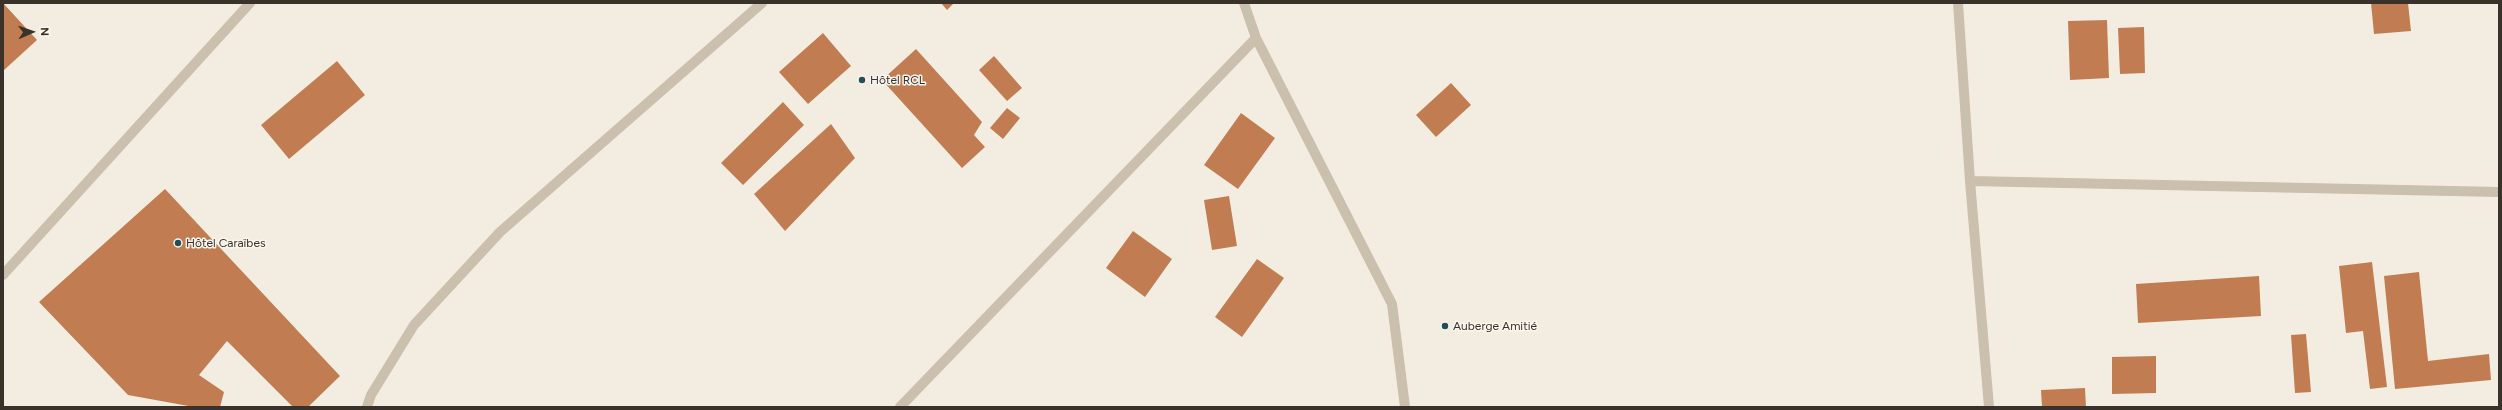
<!DOCTYPE html>
<html>
<head>
<meta charset="utf-8">
<style>
  body { margin:0 }
  #map { position:relative; width:2502px; height:410px; overflow:hidden; background:#f3ede1; font-family:Figtree,sans-serif }
  canvas { display:block }
  .frame { position:absolute; inset:0; border:4px solid #39322b; pointer-events:none }
  .north { position:absolute; left:12px; top:12px; width:40px; height:40px; -webkit-text-stroke:3px #faf6ee; paint-order:stroke; rotate:88deg; font-size:11px; font-weight:700; line-height:16px; text-align:center; color:#39322b }
  .north::after { content:''; display:block; margin:auto; width:14px; height:18px; background:#39322b; clip-path:polygon(50% 0,100% 100%,50% 72%,0 100%) }
</style>
</head>
<body>
<div id="map">
<canvas width="2502" height="410"></canvas>
<div class="frame"></div>
<div class="north">N</div>
</div>
<script>
const context = document.querySelector('canvas').getContext('2d');
context.lineJoin = 'round';
function fill(path, color) { context.fillStyle = color; context.fill(path, 'evenodd'); }
const shape = rows => new Path2D(rows.map(r => 'M' + r).join(''));
function stroke(path, color, width, dash) { context.strokeStyle = color; context.lineWidth = width; context.lineCap = dash ? 'butt' : 'round'; context.setLineDash(dash || []); context.stroke(path); }
function label(font, color, halo, rows, align = 'center') {
  context.font = font + ' Figtree,sans-serif'; context.lineWidth = 3; context.setLineDash([]); context.textBaseline = 'middle'; context.strokeStyle = halo; context.fillStyle = color; for (const [text, x, y, turn = 0] of rows) {
    context.save(); context.translate(x, y); context.rotate((+turn || 0) * Math.PI / 180); context.textAlign = isNaN(turn) ? turn : align; if (halo) context.strokeText(text, 0, 0); context.fillText(text, 0, 0); context.restore();
  }
}
fill(shape([
  [3,3,37,40,3,71],
  [941,3,954,3,947,10],
  [2371,3,2408,3,2411,31,2374,34],
  [2107,20,2109,78,2070,80,2068,21],
  [2144,27,2145,73,2120,74,2118,28],
  [823,33,851,66,808,104,779,72],
  [916,49,982,122,974,135,985,147,962,168,882,80],
  [994,56,1022,88,1007,101,979,70],
  [337,61,365,95,289,159,261,125],
  [1451,83,1471,105,1436,137,1416,115],
  [783,102,804,125,743,185,721,163],
  [1007,108,1020,118,1003,139,990,128],
  [1241,113,1275,138,1238,189,1204,165],
  [831,124,855,158,785,231,754,194],
  [165,189,340,376,308,407,293,407,227,341,199,375,224,392,220,407,194,407,128,395,39,302],
  [1229,196,1237,246,1212,250,1204,200],
  [1133,231,1172,259,1145,297,1106,268],
  [1257,259,1284,278,1242,337,1215,317],
  [2372,262,2387,387,2370,389,2363,331,2346,333,2339,266],
  [2419,272,2428,361,2489,354,2491,380,2395,389,2384,276],
  [2259,276,2261,316,2138,323,2136,284],
  [2306,334,2311,392,2295,393,2291,335],
  [2156,356,2156,393,2112,394,2112,357],
  [2085,388,2086,407,2042,407,2041,390]
]), '#c17d51');
stroke(shape([
  [1244,3,1256,38,1392,304,1405,407],
  [1958,3,1970,181,1989,407],
  [1970,181,2499,192],
  [3,275,250,3],
  [367,407,371,395,414,325,500,232,762,3],
  [900,407,1256,38]
]), '#cbbfad', 10);
for (const [x, y, r, color] of [
  [862,80,4,"#224e5a"],
  [178,243,4,"#224e5a"],
  [1445,326,4,"#224e5a"]
]) { const dot = new Path2D(); dot.arc(x, y, r, 0, 2 * Math.PI); context.fillStyle = color; context.fill(dot); stroke(dot, '#faf6ee', 1.5); }
label('12px', '#39322b', '#faf6ee', [
  ["Hôtel RCL",870,80],
  ["Hôtel Caraïbes",186,243],
  ["Auberge Amitié",1453,326]
], 'left');
</script>
</body>
</html>
